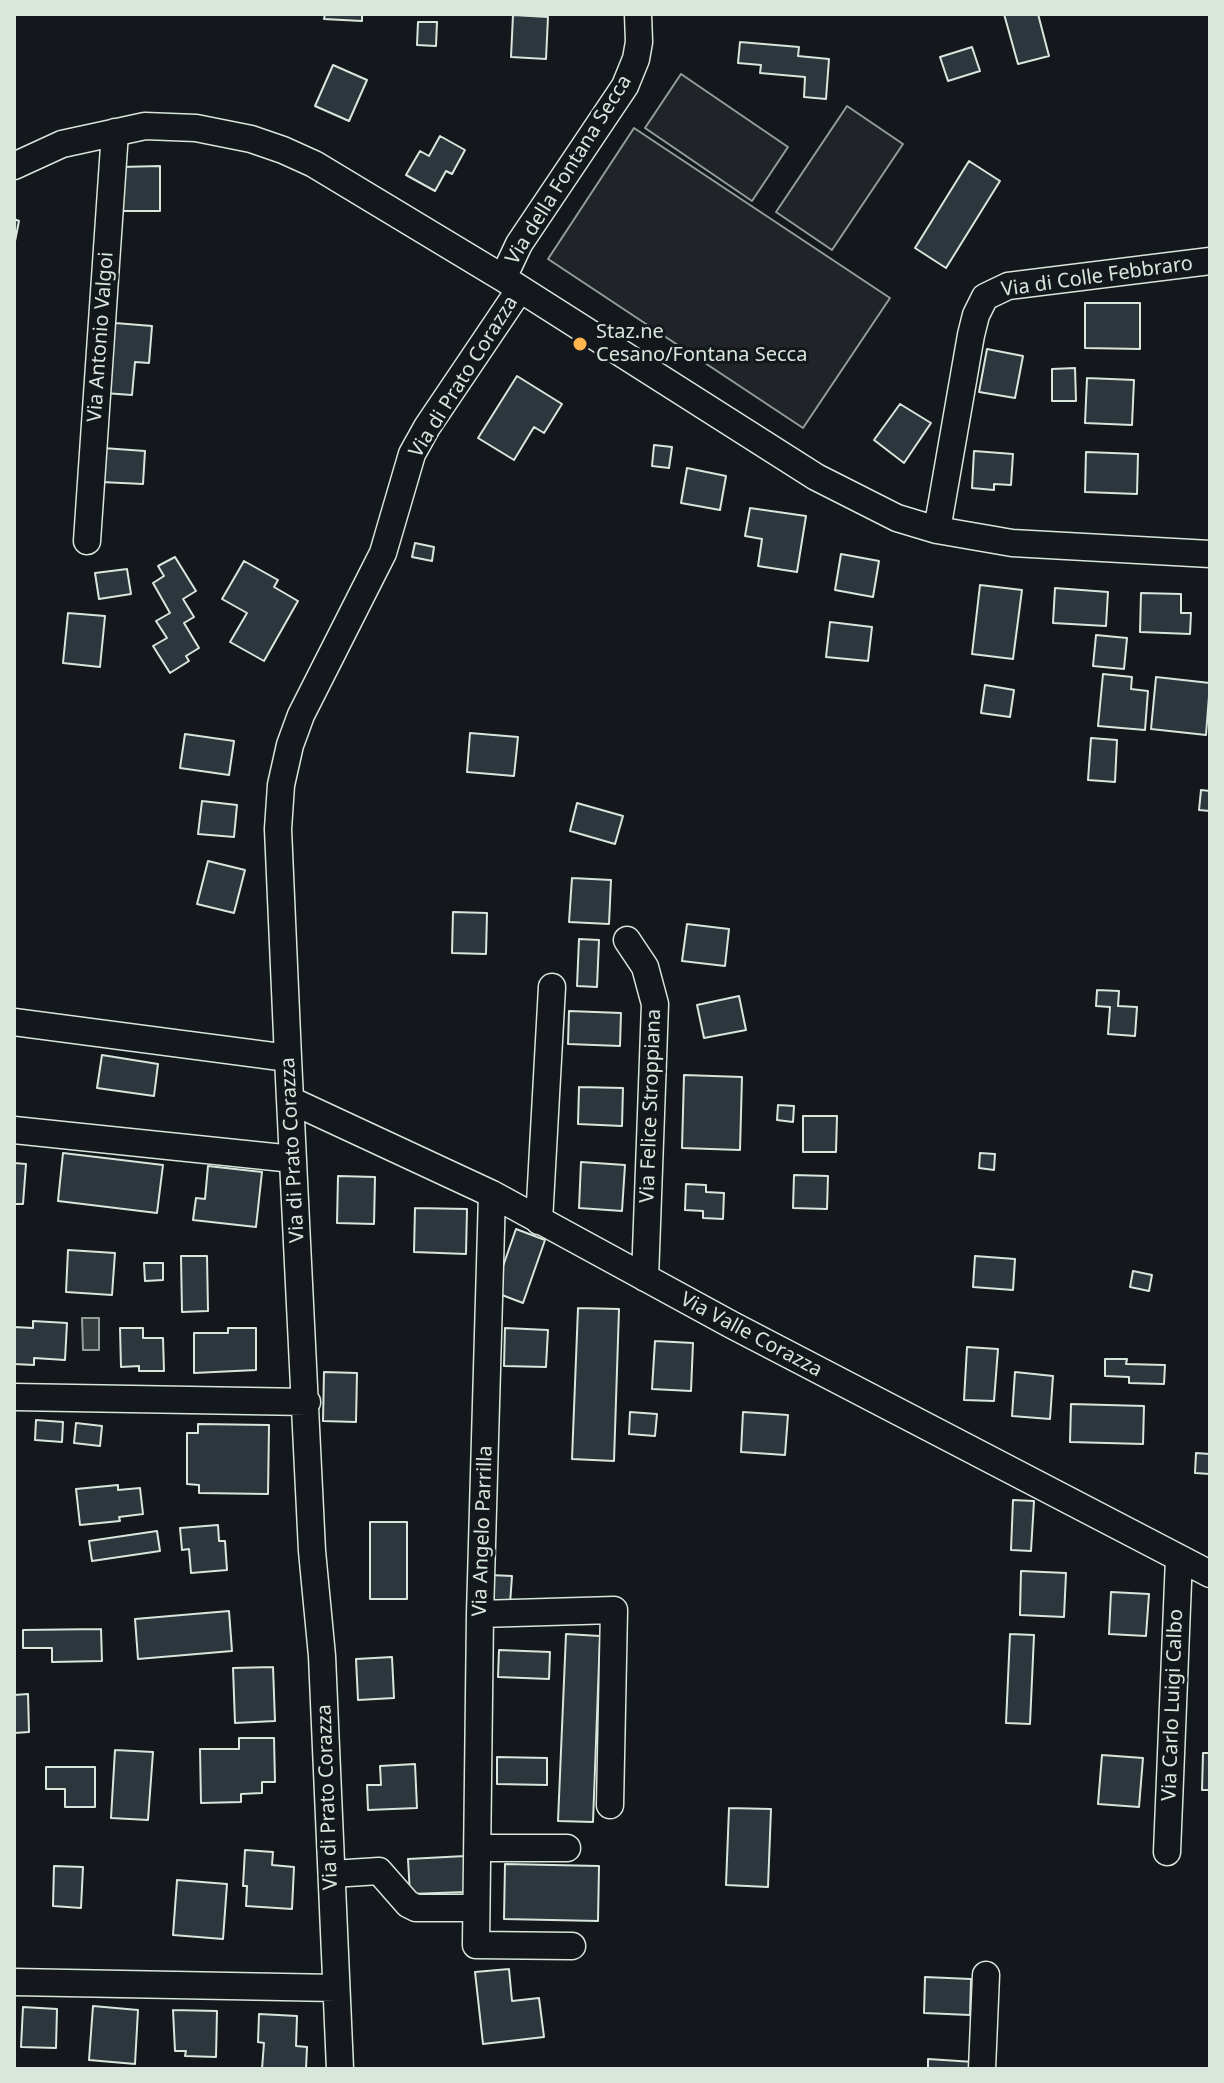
<!DOCTYPE html>
<html>
<head>
<meta charset="utf-8">
<style>
  body { margin:0 }
  #map { position:relative; width:1224px; height:2083px; overflow:hidden; background:#14181c; font-family:"Noto Sans",sans-serif }
  canvas { display:block }
  .frame { position:absolute; inset:0; border:16px solid #d8e6dc; pointer-events:none }
</style>
</head>
<body>
<div id="map">
<canvas width="1224" height="2083"></canvas>
<div class="frame"></div>
</div>
<script>
const context = document.querySelector('canvas').getContext('2d');
context.lineJoin = 'round';
function fill(path, color) { context.fillStyle = color; context.fill(path, 'evenodd'); }
const shape = rows => new Path2D(rows.map(r => 'M' + r).join(''));
function stroke(path, color, width, dash) { context.strokeStyle = color; context.lineWidth = width; context.lineCap = dash ? 'butt' : 'round'; context.setLineDash(dash || []); context.stroke(path); }
function label(font, color, halo, rows, align = 'center') {
  context.font = font + ' "Noto Sans",sans-serif'; context.lineWidth = 6; context.setLineDash([]); context.textBaseline = 'middle'; context.strokeStyle = halo; context.fillStyle = color; for (const [text, x, y, turn = 0] of rows) {
    context.save(); context.translate(x, y); context.rotate((+turn || 0) * Math.PI / 180); context.textAlign = isNaN(turn) ? turn : align; if (halo) context.strokeText(text, 0, 0); context.fillText(text, 0, 0); context.restore();
  }
}
const green = shape([
  [681,74,788,147,752,201,645,128,681,74],
  [847,106,903,144,832,250,776,212,847,106],
  [634,128,890,298,803,428,548,259,634,128]
]);
fill(green, '#202428');
stroke(green, '#939e99', 2);
const water = shape([
  [82,1318,99,1318,99,1350,83,1350,82,1318]
]);
fill(water, '#363b3e');
stroke(water, '#939e99', 2);
const building = shape([
  [325,14,362,14,362,21,324,19,325,14],
  [1004,14,1038,14,1049,56,1018,64,1004,14],
  [513,15,548,17,546,59,511,57,513,15],
  [418,22,437,22,436,46,417,45,418,22],
  [740,42,799,47,798,56,829,59,826,99,804,97,805,77,760,73,761,65,738,63,740,42],
  [972,47,980,71,948,81,940,57,972,47],
  [333,65,367,80,349,121,315,106,333,65],
  [440,136,465,150,452,174,446,171,435,191,406,175,420,151,429,156,440,136],
  [969,161,1000,181,946,268,915,248,969,161],
  [160,166,160,211,121,211,121,167,160,166],
  [14,219,19,221,14,246,14,219],
  [1085,303,1140,303,1140,349,1085,348,1085,303],
  [115,323,152,326,149,363,135,362,132,395,104,393,115,323],
  [987,349,1023,356,1015,398,979,392,987,349],
  [1075,368,1076,401,1052,401,1052,369,1075,368],
  [517,376,562,404,544,433,534,427,514,460,478,438,517,376],
  [1087,378,1134,380,1132,425,1085,423,1087,378],
  [900,404,931,423,904,463,874,440,900,404],
  [654,445,672,447,669,468,652,466,654,445],
  [103,448,145,451,143,484,101,482,103,448],
  [974,451,1013,454,1011,485,994,484,994,490,972,488,974,451],
  [1086,452,1138,454,1137,494,1085,492,1086,452],
  [687,468,726,476,720,510,681,503,687,468],
  [750,508,806,516,797,572,758,566,762,539,745,536,750,508],
  [415,543,434,547,432,561,412,557,415,543],
  [841,554,879,561,873,597,835,590,841,554],
  [175,557,196,591,183,599,194,617,184,623,199,648,186,656,189,661,170,673,153,646,167,638,156,621,170,613,153,583,164,576,158,566,175,557],
  [244,561,278,580,274,587,298,601,264,661,230,642,247,613,222,599,244,561],
  [127,569,131,594,99,599,95,573,127,569],
  [980,585,1022,590,1013,659,972,654,980,585],
  [1055,588,1108,592,1106,626,1053,623,1055,588],
  [1141,593,1181,594,1181,613,1191,613,1190,634,1140,632,1141,593],
  [68,613,105,616,100,667,63,663,68,613],
  [830,622,872,627,868,661,826,657,830,622],
  [1096,635,1127,638,1124,669,1093,666,1096,635],
  [1103,674,1132,677,1131,689,1148,691,1145,730,1098,726,1103,674],
  [1156,677,1210,683,1206,735,1151,729,1156,677],
  [985,685,1014,690,1010,717,981,713,985,685],
  [470,733,518,737,514,776,467,772,470,733],
  [185,734,234,741,229,775,180,768,185,734],
  [1091,738,1117,740,1115,782,1088,780,1091,738],
  [1201,790,1210,791,1210,811,1199,810,1201,790],
  [202,801,237,805,234,837,198,834,202,801],
  [577,803,623,816,615,844,570,831,577,803],
  [208,861,245,870,234,913,197,904,208,861],
  [572,878,611,880,609,924,569,922,572,878],
  [453,912,487,913,486,954,452,953,453,912],
  [687,924,729,929,725,966,682,961,687,924],
  [579,939,599,940,597,987,577,986,579,939],
  [1097,990,1119,991,1118,1006,1137,1007,1135,1036,1108,1034,1110,1007,1096,1006,1097,990],
  [739,996,746,1030,704,1038,697,1005,739,996],
  [569,1011,621,1013,620,1046,568,1044,569,1011],
  [102,1055,158,1064,154,1096,97,1088,102,1055],
  [684,1075,742,1077,740,1150,682,1148,684,1075],
  [579,1087,623,1088,622,1126,578,1124,579,1087],
  [778,1105,794,1106,793,1122,777,1120,778,1105],
  [803,1116,837,1116,836,1152,803,1152,803,1116],
  [63,1153,163,1165,157,1213,58,1201,63,1153],
  [980,1153,995,1154,994,1170,979,1168,980,1153],
  [581,1162,625,1165,622,1211,579,1208,581,1162],
  [14,1163,26,1164,23,1204,14,1204,14,1163],
  [208,1166,262,1172,256,1227,193,1220,196,1198,205,1199,208,1166],
  [794,1175,828,1176,827,1209,793,1208,794,1175],
  [338,1176,375,1177,374,1224,337,1223,338,1176],
  [686,1184,706,1185,706,1192,724,1193,723,1219,703,1218,703,1211,685,1210,686,1184],
  [415,1208,467,1209,466,1254,414,1252,415,1208],
  [516,1229,545,1240,523,1303,494,1292,516,1229],
  [68,1250,115,1253,112,1295,66,1292,68,1250],
  [181,1256,207,1256,208,1311,182,1312,181,1256],
  [975,1256,1015,1259,1013,1290,973,1287,975,1256],
  [144,1263,163,1263,163,1280,145,1281,144,1263],
  [1133,1271,1152,1275,1149,1291,1130,1287,1133,1271],
  [578,1308,619,1309,614,1461,572,1459,578,1308],
  [33,1321,67,1323,65,1360,34,1358,34,1365,14,1364,14,1327,33,1328,33,1321],
  [120,1328,143,1328,143,1338,163,1338,164,1371,139,1371,139,1366,121,1367,120,1328],
  [228,1328,256,1328,256,1370,194,1373,194,1333,228,1333,228,1328],
  [505,1328,548,1330,546,1367,504,1366,505,1328],
  [655,1341,693,1343,691,1391,652,1389,655,1341],
  [967,1347,998,1349,994,1401,964,1400,967,1347],
  [1105,1359,1127,1359,1126,1364,1165,1365,1164,1384,1129,1383,1129,1377,1105,1376,1105,1359],
  [324,1372,357,1373,356,1422,323,1421,324,1372],
  [1015,1372,1053,1376,1050,1419,1012,1416,1015,1372],
  [1071,1404,1144,1406,1143,1444,1070,1442,1071,1404],
  [630,1412,657,1414,655,1436,629,1434,630,1412],
  [743,1412,788,1415,785,1455,741,1452,743,1412],
  [36,1420,63,1422,62,1442,35,1440,36,1420],
  [76,1423,102,1426,100,1446,74,1443,76,1423],
  [198,1424,269,1425,268,1494,199,1493,199,1485,187,1484,187,1433,198,1433,198,1424],
  [1196,1453,1210,1454,1210,1474,1195,1473,1196,1453],
  [118,1485,118,1490,140,1488,143,1514,119,1517,120,1521,80,1525,76,1489,118,1485],
  [1013,1500,1034,1501,1031,1551,1011,1550,1013,1500],
  [370,1522,407,1522,407,1599,370,1599,370,1522],
  [218,1525,219,1541,225,1541,227,1570,191,1573,189,1549,182,1550,180,1528,218,1525],
  [157,1531,160,1551,92,1561,89,1541,157,1531],
  [1021,1571,1066,1573,1064,1617,1020,1615,1021,1571],
  [490,1575,512,1576,510,1604,488,1603,490,1575],
  [1111,1592,1149,1594,1146,1636,1109,1634,1111,1592],
  [229,1611,232,1651,138,1659,135,1619,229,1611],
  [101,1629,102,1661,52,1662,52,1648,23,1648,23,1630,101,1629],
  [566,1634,600,1636,593,1822,558,1821,566,1634],
  [1010,1634,1034,1635,1030,1724,1006,1723,1010,1634],
  [499,1650,550,1652,549,1679,498,1677,499,1650],
  [392,1657,394,1698,358,1700,356,1659,392,1657],
  [273,1667,275,1721,235,1723,233,1668,273,1667],
  [28,1694,29,1732,14,1733,14,1695,28,1694],
  [239,1738,274,1738,275,1782,262,1782,262,1793,241,1794,241,1802,201,1803,200,1749,239,1749,239,1738],
  [115,1750,153,1752,148,1820,111,1818,115,1750],
  [1203,1753,1210,1753,1210,1790,1202,1790,1203,1753],
  [1102,1755,1143,1758,1139,1807,1098,1804,1102,1755],
  [497,1757,547,1758,547,1785,497,1784,497,1757],
  [415,1764,417,1808,368,1810,367,1785,381,1785,380,1766,415,1764],
  [46,1767,95,1767,95,1807,65,1807,65,1789,46,1789,46,1767],
  [729,1808,771,1809,768,1887,726,1885,729,1808],
  [245,1850,273,1852,272,1865,294,1867,292,1909,246,1906,247,1886,243,1886,245,1850],
  [465,1856,467,1892,410,1894,408,1859,465,1856],
  [505,1864,599,1866,598,1921,504,1919,505,1864],
  [54,1866,83,1867,81,1908,53,1906,54,1866],
  [177,1880,227,1884,223,1939,173,1935,177,1880],
  [509,1969,512,2001,539,1998,544,2037,483,2044,475,1972,509,1969],
  [925,1977,971,1979,970,2015,924,2013,925,1977],
  [93,2006,138,2010,135,2064,89,2060,93,2006],
  [23,2007,57,2009,56,2048,21,2047,23,2007],
  [173,2010,217,2011,216,2057,185,2056,186,2051,175,2051,173,2010],
  [259,2014,297,2016,296,2046,307,2047,306,2069,262,2069,264,2043,258,2042,259,2014],
  [928,2059,974,2062,973,2069,928,2069,928,2059]
]);
fill(building, '#2c363c');
stroke(building, '#d8e6dc', 2);
const minor = shape([
  [14,166,62,144,145,126,196,128,251,139,283,150,314,164,503,278,816,477,897,518,937,530,1012,543,1210,554],
  [503,278,519,244,625,86,636,59,639,42,638,14],
  [937,530,971,335,976,315,985,297,1008,286,1210,261],
  [87,541,115,132],
  [627,940,645,967,655,1004,645,1278],
  [14,1022,288,1058],
  [290,1100,492,1194,732,1325,1210,1574],
  [14,1130,293,1159],
  [492,1194,480,1614,476,1945,572,1946],
  [539,1221,552,987],
  [14,1397,307,1402],
  [480,1614,614,1610,610,1805],
  [478,1848,567,1848],
  [1167,1852,1179,1558],
  [332,1874,379,1871,408,1904,416,1908,476,1908],
  [14,1982,336,1988],
  [340,2069,322,1656,312,1551,288,1058,278,829,281,785,290,745,301,715,383,553,412,454,427,427,520,289],
  [982,2069,986,1975]
]);
stroke(minor, '#d8e6dc', 29);
stroke(minor, '#14181c', 26);
for (const [x, y, r, color] of [
  [580,344,8,"#ffb74d"]
]) { const dot = new Path2D(); dot.arc(x, y, r, 0, 2 * Math.PI); context.fillStyle = color; context.fill(dot); stroke(dot, '#14181c', 3); }
label('20px', '#d8e6dc', '#14181c', [
  ["Via della Fontana Secca",569,170,-58],
  ["Via di Colle Febbraro",1097,277,-8],
  ["Via Antonio Valgoi",101,337,-86],
  ["Via di Prato Corazza",464,377,-58],
  ["Via Felice Stroppiana",651,1106,-88],
  ["Via di Prato Corazza",293,1150,-93],
  ["Via Valle Corazza",751,1335,28],
  ["Via Angelo Parrilla",483,1531,-88],
  ["Via Carlo Luigi Calbo",1173,1705,-88],
  ["Via di Prato Corazza",328,1797,-92]
]);
label('20px', '#d8e6dc', '#14181c', [
  ["Staz.ne",596,332],
  ["Cesano/Fontana Secca",596,355]
], 'left');
</script>
</body>
</html>
